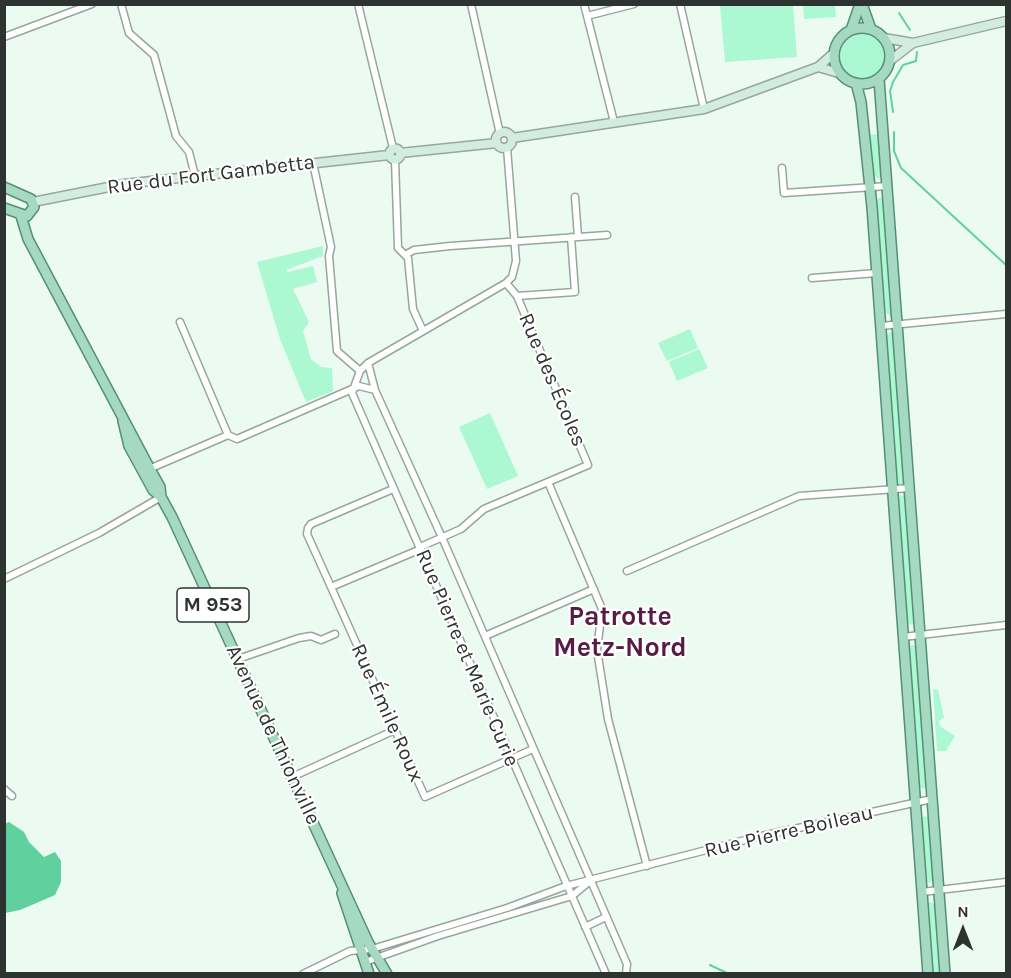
<!DOCTYPE html>
<html>
<head>
<meta charset="utf-8">
<style>
  body { margin:0 }
  #map { position:relative; width:1011px; height:978px; overflow:hidden; background:#ebfbf2; font-family:Karla,sans-serif }
  canvas { display:block }
  .frame { position:absolute; inset:0; border:6px solid #2d3330; pointer-events:none }
  .north { position:absolute; left:933px; top:900px; width:60px; height:60px; -webkit-text-stroke:4px #fff; paint-order:stroke; rotate:0deg; font-size:16px; font-weight:700; line-height:24px; text-align:center; color:#2d3330 }
  .north::after { content:''; display:block; margin:auto; width:21px; height:27px; background:#2d3330; clip-path:polygon(50% 0,100% 100%,50% 72%,0 100%) }
</style>
</head>
<body>
<div id="map">
<canvas width="1011" height="978"></canvas>
<div class="frame"></div>
<div class="north">N</div>
</div>
<script>
const context = document.querySelector('canvas').getContext('2d');
context.lineJoin = 'round';
function fill(path, color) { context.fillStyle = color; context.fill(path, 'evenodd'); }
const shape = rows => new Path2D(rows.map(r => 'M' + r).join(''));
function stroke(path, color, width, dash) { context.strokeStyle = color; context.lineWidth = width; context.lineCap = dash ? 'butt' : 'round'; context.setLineDash(dash || []); context.stroke(path); }
function label(font, color, halo, rows, align = 'center') {
  context.font = font + ' Karla,sans-serif'; context.lineWidth = 4.5; context.setLineDash([]); context.textBaseline = 'middle'; context.strokeStyle = halo; context.fillStyle = color; for (const [text, x, y, turn = 0] of rows) {
    context.save(); context.translate(x, y); context.rotate((+turn || 0) * Math.PI / 180); context.textAlign = isNaN(turn) ? turn : align; if (halo) context.strokeText(text, 0, 0); context.fillText(text, 0, 0); context.restore();
  }
}
fill(shape([
  [720,5,793,5,797,57,725,62],
  [803,5,835,5,836,17,804,19],
  '838 56a24 24 0 1 1 48 0a24 24 0 1 1-48 0Z',
  [879,134,883,177,879,179,874,175,870,135],
  [880,197,885,199,891,316,886,313,877,221,876,201],
  [323,246,323,256,286,270,288,272,313,266,317,282,293,289,309,322,303,331,311,359,321,367,332,368,333,391,306,402,280,339,257,262],
  [690,329,698,348,667,361,658,343],
  [890,332,894,332,905,484,897,485,886,336],
  [699,349,708,368,677,381,669,362],
  [490,413,518,476,487,489,459,427],
  [898,495,907,496,916,623,911,625,905,620],
  [911,645,917,646,928,786,923,789,918,786,908,650],
  [933,689,938,690,944,717,939,721,940,726,955,736,946,751,937,751],
  [924,816,930,818,934,880,929,883,925,881,920,820],
  [929,902,935,904,942,973,931,973]
]), '#acf8d2');
fill(shape([
  [9,822,24,832,29,842,44,857,55,852,61,861,61,882,55,895,20,910,5,913,4,824]
]), '#61d09f');
stroke(shape([
  [894,4,895,5],
  [899,13,910,30],
  [893,112,890,91,893,82,903,65,916,61,917,52],
  [894,132,894,151,901,168,1006,265],
  [710,965,729,974]
]), '#61d09f', 2);
const street = shape([
  [121,4,129,33,154,55,176,136,189,152,195,176],
  [358,4,393,148],
  [471,4,500,134],
  [584,4,614,122],
  [680,4,704,109],
  [587,16,634,4],
  [4,37,92,4],
  [507,148,516,261,512,277,506,283,368,363,360,371,352,393,606,974],
  [395,160,398,248,408,258,413,309,423,331],
  [313,163,331,247,329,256,337,351,360,371],
  [782,168,784,193,888,186],
  [575,197,578,237],
  [405,255,414,250,450,246,607,235],
  [812,278,877,273],
  [506,283,517,296,588,465,548,482,602,609,597,650,608,719,647,866],
  [517,296,575,292,571,237],
  [180,322,228,435],
  [881,326,1006,314],
  [368,363,375,390,444,542,627,964,626,974],
  [228,435,237,439,359,386,375,390],
  [149,469,228,435],
  [393,489,311,524,308,528,307,534,331,587,421,549],
  [420,547,461,529,484,509,548,482],
  [627,571,799,496,910,488],
  [4,579,99,533,161,497],
  [331,587,425,797,533,749],
  [485,636,594,589],
  [903,637,1006,625],
  [238,659,299,638,311,636,321,640,335,634],
  [292,777,395,730],
  [4,789,12,796],
  [922,892,1006,882],
  [585,927,606,917],
  [365,962,438,936,572,896,590,881],
  [303,974,350,951,372,949,507,908,566,886,757,837,932,799]
]);
const secondary = shape([
  [884,38,913,43],
  [891,60,913,43,1006,21],
  [818,67,839,73],
  '496 140a8 8 0 1 1 16 0a8 8 0 1 1-16 0Z',
  [512,138,704,109,818,67,834,53],
  '389.5 154a5.5 5.5 0 1 1 11 0a5.5 5.5 0 1 1-11 0Z',
  [400,153,497,143],
  [33,202,124,184,389,155]
]);
const primary = shape([
  [862,4,871,29],
  '834 56a28 28 0 1 1 56 0a28 28 0 1 1-56 0Z',
  [851,30,860,4],
  [879,79,945,974],
  [856,83,861,102,872,207,928,974],
  [4,187,31,199,34,207,27,216,4,208],
  [21,216,28,239,150,469,160,487,161,497],
  [123,421,129,446,153,490,161,497,172,517,368,942,387,974],
  [342,893,369,974]
]);
stroke(street, '#97a69e', 9);
stroke(secondary, '#97a69e', 11);
stroke(primary, '#558f74', 12);
stroke(street, '#fff', 6);
stroke(secondary, '#d3ece0', 8);
stroke(primary, '#a6d9c2', 9);
for (const [x, y, w] of [
  [213,605,72]
]) { const box = new Path2D(); box.roundRect(x - w / 2, y - 17, w, 34, 4.5); context.fillStyle = '#fff'; context.fill(box); stroke(box, '#2d3330', 1.5); }
label('bold 20px', '#2d3330', null, [
  ["M 953",213,605]
]);
label('21px', '#2d3330', '#fff', [
  ["Rue du Fort Gambetta",211,175,-7],
  ["Rue des Écoles",552,380,67],
  ["Rue Pierre et Marie Curie",467,658,67],
  ["Rue Émile Roux",387,713,66],
  ["Avenue de Thionville",273,735,65],
  ["Rue Pierre Boileau",789,832,-13]
]);
label('bold 27px', '#571c44', '#fff', [
  ["Patrotte",620,617],
  ["Metz-Nord",620,648]
]);
</script>
</body>
</html>
